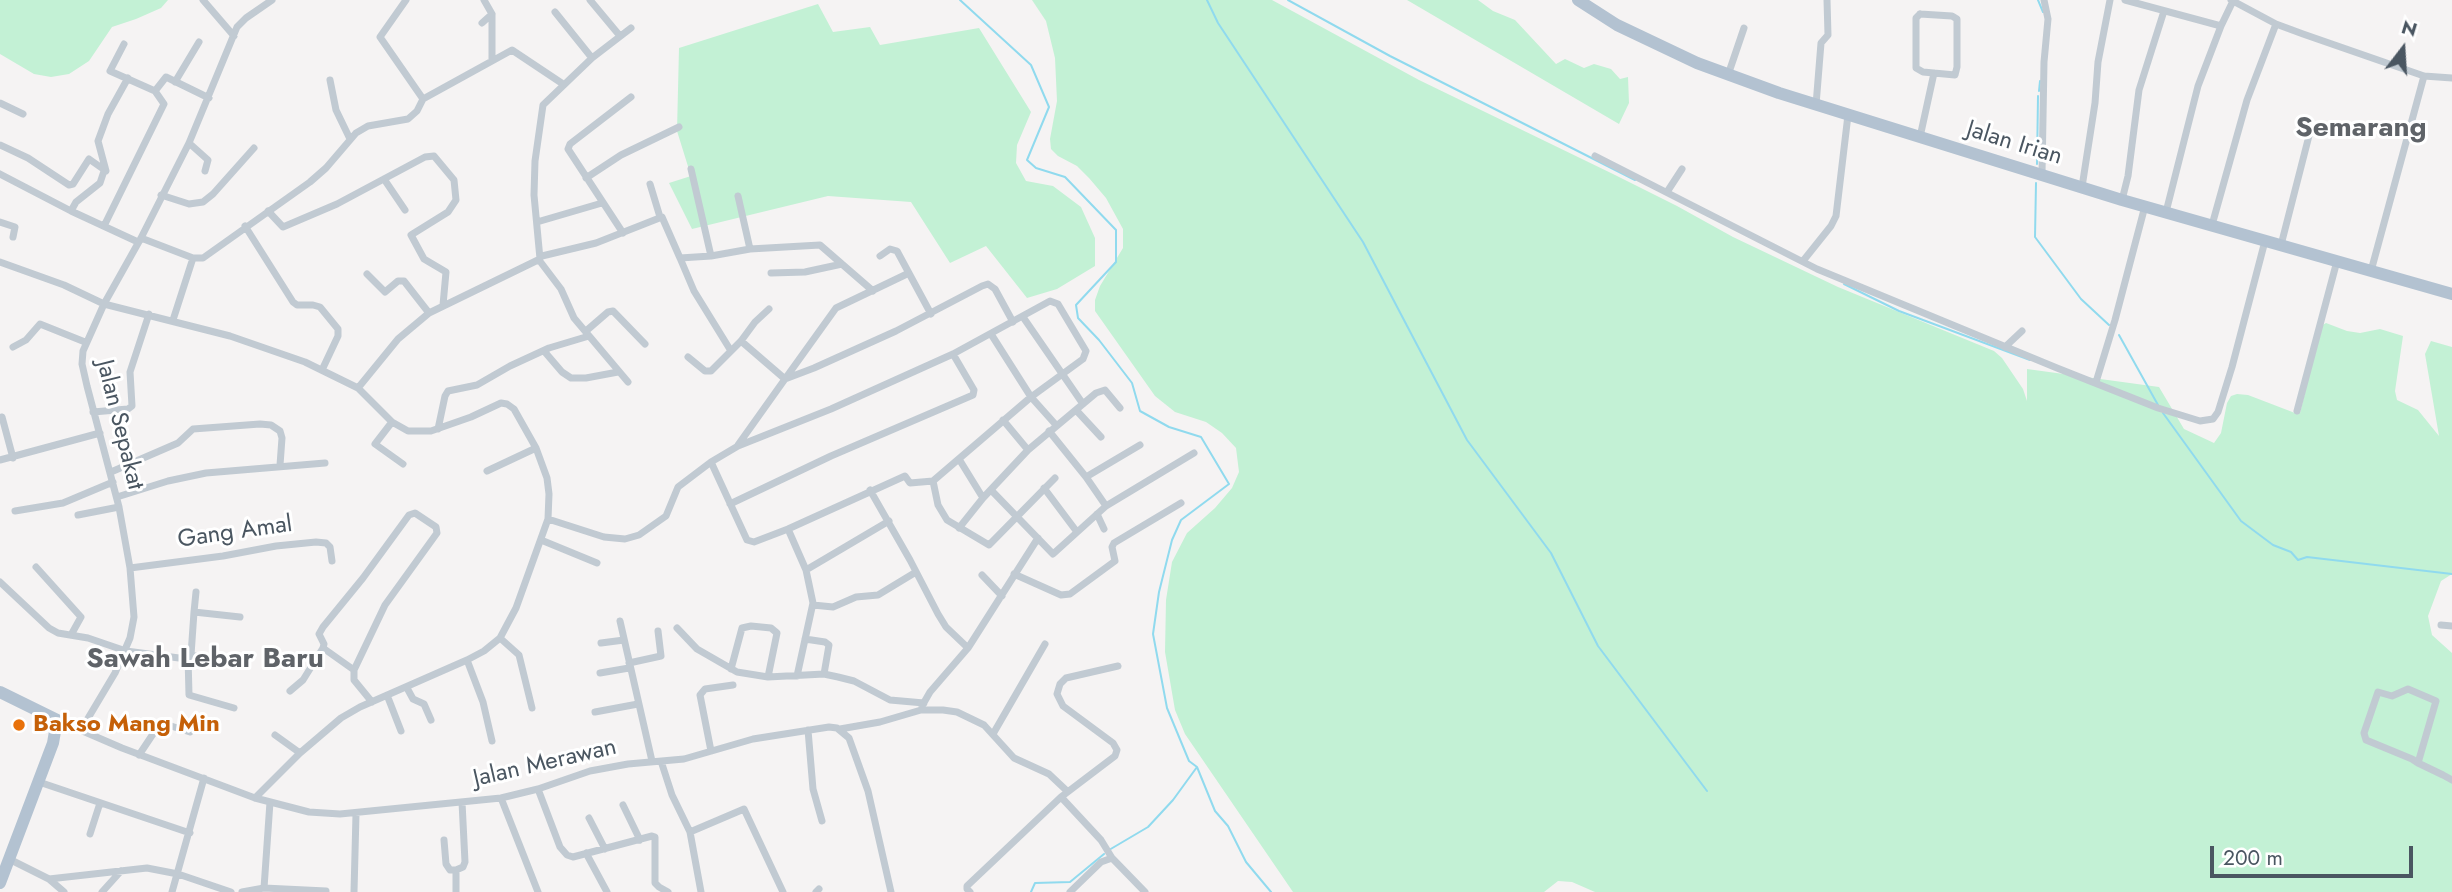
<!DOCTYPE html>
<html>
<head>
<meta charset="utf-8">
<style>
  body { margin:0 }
  #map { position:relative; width:2452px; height:892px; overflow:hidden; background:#f5f3f3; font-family:Jost,sans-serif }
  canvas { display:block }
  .north { position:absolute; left:2368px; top:14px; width:70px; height:70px; -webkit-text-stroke:5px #fff; paint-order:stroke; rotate:17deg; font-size:19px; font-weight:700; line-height:28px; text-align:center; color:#4a5661 }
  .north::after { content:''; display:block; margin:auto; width:24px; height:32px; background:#4a5661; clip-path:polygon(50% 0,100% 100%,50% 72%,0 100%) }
  .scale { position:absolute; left:2210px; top:846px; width:203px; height:32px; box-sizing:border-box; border:4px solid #4a5661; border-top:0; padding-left:9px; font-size:21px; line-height:24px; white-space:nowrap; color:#4a5661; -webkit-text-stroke:5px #fff; paint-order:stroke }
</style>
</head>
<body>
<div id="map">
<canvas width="2452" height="892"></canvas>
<div class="north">N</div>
<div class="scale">200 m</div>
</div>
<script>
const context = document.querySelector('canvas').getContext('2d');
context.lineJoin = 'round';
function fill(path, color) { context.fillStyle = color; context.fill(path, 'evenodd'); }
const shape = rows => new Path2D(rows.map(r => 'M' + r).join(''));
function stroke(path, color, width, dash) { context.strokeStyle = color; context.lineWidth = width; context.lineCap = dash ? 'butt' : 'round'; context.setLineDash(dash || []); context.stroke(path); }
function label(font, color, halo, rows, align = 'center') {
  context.font = font + ' Jost,sans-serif'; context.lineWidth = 6; context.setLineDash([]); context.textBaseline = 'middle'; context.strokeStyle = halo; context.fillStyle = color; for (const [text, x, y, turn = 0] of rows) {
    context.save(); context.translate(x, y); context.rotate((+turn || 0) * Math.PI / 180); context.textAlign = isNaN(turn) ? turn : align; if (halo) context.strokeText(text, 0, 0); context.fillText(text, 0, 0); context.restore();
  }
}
fill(shape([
  [0,0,168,0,161,8,136,19,112,27,89,61,69,74,51,77,34,74,0,54],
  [1032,0,1272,0,1419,80,1613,174,1677,206,1733,237,1838,287,1994,351,2002,358,2023,389,2027,401,2027,369,2159,387,2184,429,2214,443,2221,433,2227,403,2231,396,2237,394,2248,395,2295,413,2300,413,2321,326,2326,323,2347,331,2360,333,2380,329,2403,336,2395,391,2397,400,2418,410,2439,436,2425,354,2431,341,2452,347,2452,574,2441,581,2428,616,2432,635,2452,653,2452,892,1595,892,1572,882,1558,881,1544,892,1293,892,1185,734,1175,710,1165,652,1166,600,1172,562,1187,533,1215,508,1232,488,1239,472,1236,448,1222,433,1206,422,1175,412,1155,396,1095,311,1095,300,1100,286,1123,248,1123,229,1106,198,1089,178,1077,166,1058,156,1051,149,1050,139,1057,101,1055,58,1046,21],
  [1407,0,1478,0,1493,11,1515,20,1556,64,1565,59,1584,68,1594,64,1611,69,1620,79,1628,77,1629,103,1619,124],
  [818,4,833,32,870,27,880,45,979,28,1031,112,1017,145,1016,163,1026,181,1053,186,1081,207,1095,238,1095,266,1057,289,1027,298,986,246,950,263,911,202,828,196,692,229,669,183,691,176,677,131,679,48]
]), '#c3f1d5');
stroke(shape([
  [960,0,1031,65,1049,107,1027,160,1036,168,1065,177,1116,230,1116,262,1076,305,1078,318,1099,340,1132,383,1140,411,1169,427,1201,437,1229,484,1181,520,1172,540,1159,592,1153,634,1167,708,1189,761,1197,767,1215,811,1228,826,1246,862,1271,892],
  [1207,0,1218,23,1363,242,1467,440,1551,553,1598,646,1707,791],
  [1288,0,1390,56,1635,180],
  [2038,0,2043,12],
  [2039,91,2040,81],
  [2037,164,2038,96],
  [2036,183,2035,237,2081,299,2109,325],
  [1844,284,1899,311,2030,360],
  [2119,335,2158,405],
  [2163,413,2241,521,2273,545,2291,552,2298,560,2307,557,2452,574],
  [1109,850,1148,827,1173,800,1197,767],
  [1031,892,1035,883,1070,882,1104,854]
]), '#90daee', 2);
stroke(shape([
  [203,0,234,36],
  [406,0,380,37,423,99,512,50,563,84],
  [484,0,492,14,492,60],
  [590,0,620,36],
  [2125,0,2221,26],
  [2231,0,2276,24,2303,34,2424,76,2452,78],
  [555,12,592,58],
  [1920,14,1952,16,1957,19,1957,67,1955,75,1923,72,1916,68,1916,18,1920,14],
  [482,23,492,14],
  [1728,75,1744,28],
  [330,80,336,110,350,139],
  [175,82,199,42],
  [155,91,166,77,209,98],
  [0,103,23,114],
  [1816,105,1821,43,1828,35,1827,0],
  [1920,137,1934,73],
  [189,143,208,160,205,171],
  [0,145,28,158,69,185,73,184,89,159,106,171,98,141,108,114,128,78],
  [1595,156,1817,269,2057,368,2158,408,2200,421,2213,419,2218,412,2232,367,2265,241],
  [691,169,711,256],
  [0,174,71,211,138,242],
  [2042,174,2044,62,2048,19,2044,0],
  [586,178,621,155,679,127],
  [384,179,405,210],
  [650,184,660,217],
  [2082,187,2095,103,2098,62,2110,0],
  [1667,192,1682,169],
  [161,195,189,204,203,202,213,194,254,148],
  [738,196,750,249],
  [2122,200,2128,176,2139,90,2164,11],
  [71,211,76,202,100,183,104,171],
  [268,211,283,227,337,204,425,157,434,156,454,180,456,200,448,212,411,235,424,259,446,272,443,305],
  [2166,212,2198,86,2221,26,2233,1],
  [0,222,15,227,13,237],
  [537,222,602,203],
  [2212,225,2247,100,2276,24],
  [104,226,164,104,155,91,110,71,124,44],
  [245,226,293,302,297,305,313,305,320,307,338,329,338,336,322,370],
  [623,233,568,149,570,144,631,97],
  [141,238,193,258,203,258,310,182,326,168,356,133,368,126,408,119,417,111,423,99],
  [2281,245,2311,128],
  [542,256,596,243,662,217,680,258,711,256,750,249,820,245,873,291],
  [880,256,890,249,897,251,931,314],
  [680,258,694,291,731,351],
  [539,260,561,289,574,318,628,382],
  [1803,261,1831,226,1836,216,1848,115],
  [0,262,64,285,104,304,230,336,305,362,358,388,392,422,408,431,431,431,471,417,501,403,507,404,514,409,536,448,547,478,549,494,548,519,516,608,500,638,484,651,467,660,360,707,341,718,300,753,255,798],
  [2371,271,2424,76],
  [771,273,805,272,842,264],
  [367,274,385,292,398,281,404,281,429,313],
  [1023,317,1083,404],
  [173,320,193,258],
  [586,331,608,312,613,311,645,344],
  [991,334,1031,397,1056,425],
  [741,341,785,379,836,308,909,273],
  [13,347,26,340,40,324,85,342],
  [2005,347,2022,331],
  [544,351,562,372,571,378,586,378,618,372],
  [688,357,705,371,711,371,741,341,755,322,769,309],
  [2096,382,2115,320,2145,206],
  [358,388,398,339,429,313,540,259,534,195,535,161,543,105,592,58,631,28],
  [1076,410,1101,437],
  [2297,411,2337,261],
  [93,412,128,409,132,406,130,372,149,314],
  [2,417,13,458],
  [1003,420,1028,450],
  [392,422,375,444,403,464],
  [438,429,445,396,448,391,477,385,510,366,549,348,589,336],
  [1049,431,1086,477],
  [738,445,785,379,814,368,896,331,982,286,988,284,995,289,1013,322],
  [959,459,983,498],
  [0,460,100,433],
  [487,471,536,448],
  [111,472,178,443,193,429,260,424,271,425,280,431,282,438,280,465],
  [933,481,938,505,947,520,989,545,1055,478],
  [1044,488,1077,532],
  [870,490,910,560,938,614,946,627,968,648],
  [991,490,1053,554,1106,506,1194,453],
  [117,497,168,481,206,473,325,463],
  [730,504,831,456,973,395,974,390,953,354],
  [1106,506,1086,477,1140,445],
  [15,511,63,503,113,482],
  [1097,514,1104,529],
  [78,515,119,507],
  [548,519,604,537,625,539,639,535,666,516,678,487,711,462,738,446,831,409,953,354,1050,301,1058,304,1086,351,1083,359,1031,397,933,481,910,483,905,476,788,529,754,542,747,540,711,462],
  [959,528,983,498,1028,450,1096,393,1105,390,1120,408],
  [788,529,806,570,889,521],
  [541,540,597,563],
  [36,567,81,617,71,635],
  [130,568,223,556,276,546,316,542,326,543,330,547,332,561],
  [1014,574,1061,595,1070,594,1115,561,1112,547,1114,543,1181,503],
  [982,575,1002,596],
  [0,582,49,628,58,633,88,638,126,651,179,658,191,655,231,662],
  [813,605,833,607,856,597,878,595,916,572],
  [194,612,196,592],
  [620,621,652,761],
  [2441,625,2452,626],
  [677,628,697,649,737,672,768,677,824,674,838,677,854,681,890,700,924,703],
  [500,638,519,655,532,708],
  [805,639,825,642,829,645,824,674],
  [601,643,624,640],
  [323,648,354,670],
  [191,655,194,612,240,617],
  [188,656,189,695,234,708],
  [467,660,483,702,492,741],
  [629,663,661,656,658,631],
  [731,669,742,628,751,626,771,628,777,633,768,677],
  [600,673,629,668],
  [797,676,813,603,806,570],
  [407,688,413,699,424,704,431,720],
  [290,691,303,680,323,648,324,644,319,634,323,627,363,578,409,515,415,513,436,527,437,533,385,605,354,670,354,680,372,702],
  [387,695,401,731],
  [922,706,930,692,968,648,1038,538],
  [595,712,638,704],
  [57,720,122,748,255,798,309,812,340,814,501,798,538,789,590,771,628,764,684,759,753,739,829,727,837,728,849,738,868,791,891,892],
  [840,729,880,722,921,710,943,710,957,712,984,725,1014,758,1049,774,1067,791],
  [81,730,115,673,130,638,134,617,130,568,119,507,87,386,82,364,83,351,104,304,141,238,189,143,237,27,246,18,272,0],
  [808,730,813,789,822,821],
  [993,734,1045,644],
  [275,735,300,753],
  [711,751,700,695,705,689,733,685],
  [139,755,153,734,160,728,171,726,190,732],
  [661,761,672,795,690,832,701,892],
  [2418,763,2436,701,2408,689,2392,696,2378,692,2364,733,2366,740,2412,759,2418,763,2443,775,2452,780],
  [39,782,190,833],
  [538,789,560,847,567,855,573,857,652,836,655,837,655,883,659,887,668,892],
  [1061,797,1101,840,1112,858],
  [501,798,538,892],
  [623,805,640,840],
  [589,818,605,849],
  [690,832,744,809,783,892],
  [90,834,100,803],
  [444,840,446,864,450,870,456,870],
  [586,853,607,892],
  [9,859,49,879,147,868,178,874,231,892],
  [49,879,64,892],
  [264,888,270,802],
  [102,892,121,871],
  [172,892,204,778],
  [242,892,264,888,326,891],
  [354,892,356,814],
  [456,892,456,870,463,867,465,862,462,802],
  [816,892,819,889],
  [970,892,967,889,967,886,1061,797,1115,756,1117,750,1113,743,1063,706,1057,694,1060,684,1066,678,1118,666],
  [1070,892,1101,862,1112,858,1145,892]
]), '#c1cad2', 7);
stroke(shape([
  [1578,0,1617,25,1697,63,1779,93,2122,200,2452,294],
  [0,692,57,720,53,743,0,883]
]), '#b3c2d1', 12);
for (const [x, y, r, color] of [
  [19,725,7,"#e8710a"]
]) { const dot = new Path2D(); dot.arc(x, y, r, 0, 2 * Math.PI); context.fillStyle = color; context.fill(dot); stroke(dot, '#fff', 2.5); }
label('24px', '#4a5661', '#fff', [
  ["Jalan Irian",2014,144,17],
  ["Jalan Sepakat",119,425,76],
  ["Gang Amal",235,533,-8],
  ["Jalan Merawan",545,764,-13]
]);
label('bold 24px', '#c56008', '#fff', [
  ["Bakso Mang Min",33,725]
], 'left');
label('bold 28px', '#5f6368', '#fff', [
  ["Semarang",2361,129],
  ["Sawah Lebar Baru",205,660]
]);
</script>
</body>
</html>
